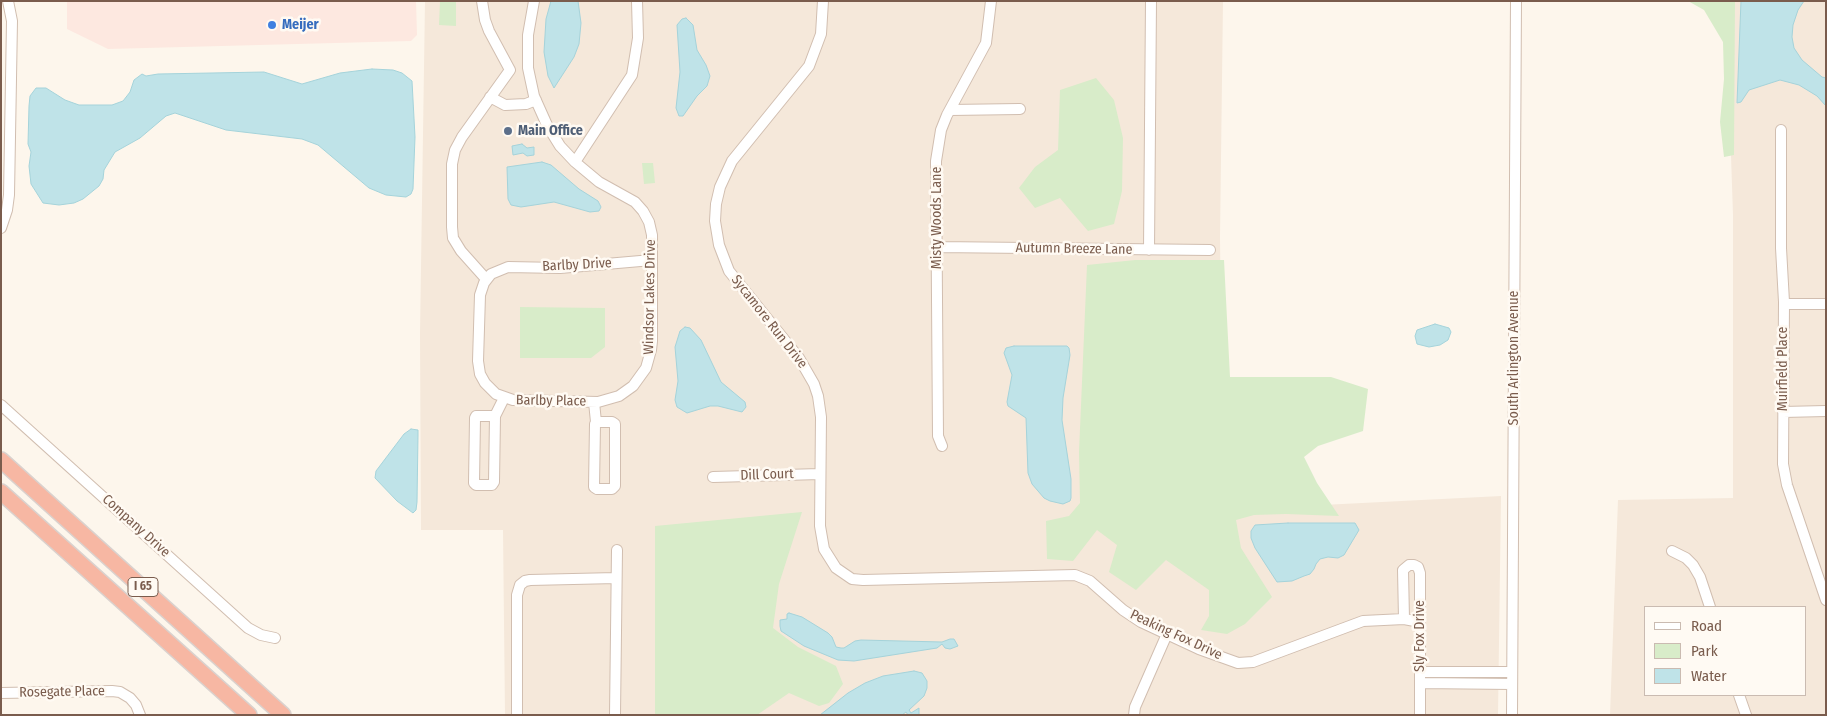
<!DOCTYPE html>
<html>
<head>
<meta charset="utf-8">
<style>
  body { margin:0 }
  #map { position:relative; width:1827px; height:716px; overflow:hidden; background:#fdf6ec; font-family:"Fira Sans Condensed",sans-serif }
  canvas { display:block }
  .frame { position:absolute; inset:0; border:2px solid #7a5c4d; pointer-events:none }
  .legend { position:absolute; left:1644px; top:606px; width:162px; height:90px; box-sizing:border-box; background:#fffaf3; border:1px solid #cabbb1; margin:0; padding:6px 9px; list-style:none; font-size:15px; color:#7a5c4d }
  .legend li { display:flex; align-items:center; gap:10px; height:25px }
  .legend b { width:25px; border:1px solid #cabbb1 }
</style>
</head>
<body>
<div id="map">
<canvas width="1827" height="716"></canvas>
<div class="frame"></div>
<ul class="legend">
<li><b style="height:6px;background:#fff"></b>Road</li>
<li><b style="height:14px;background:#d8ecc9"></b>Park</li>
<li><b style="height:14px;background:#bfe3e8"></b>Water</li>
</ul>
</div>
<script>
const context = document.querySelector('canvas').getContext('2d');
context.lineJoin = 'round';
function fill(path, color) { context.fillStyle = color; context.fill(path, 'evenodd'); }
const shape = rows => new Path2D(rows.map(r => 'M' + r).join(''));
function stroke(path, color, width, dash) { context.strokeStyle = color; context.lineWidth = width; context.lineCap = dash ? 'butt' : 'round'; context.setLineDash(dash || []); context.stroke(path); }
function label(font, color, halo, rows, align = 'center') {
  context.font = font + ' "Fira Sans Condensed",sans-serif'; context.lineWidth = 5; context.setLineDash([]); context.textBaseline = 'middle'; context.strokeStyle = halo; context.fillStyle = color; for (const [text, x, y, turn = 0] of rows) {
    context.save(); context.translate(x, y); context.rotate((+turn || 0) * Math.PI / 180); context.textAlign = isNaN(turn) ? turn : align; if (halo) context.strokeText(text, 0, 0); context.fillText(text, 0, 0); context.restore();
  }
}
fill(shape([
  [425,1,1223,1,1220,237,1223,510,1501,496,1498,715,505,715,503,530,421,530,420,334],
  [1722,1,1826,1,1826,715,1610,715,1618,500,1733,498,1733,215,1727,37],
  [1646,607,1806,607,1806,695,1646,695]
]), '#f5e8da');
fill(shape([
  [67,1,416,1,417,35,411,41,108,49,67,29]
]), '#fde8e0');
fill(shape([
  [440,1,456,1,456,26,439,25],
  [1688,1,1735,1,1734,155,1724,157,1720,122,1724,79,1723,42,1704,10],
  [1096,78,1114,100,1123,138,1122,191,1114,224,1088,231,1060,198,1035,208,1019,188,1035,167,1058,150,1060,90],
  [642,163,653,163,655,183,644,184],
  [1135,260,1224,260,1230,377,1331,377,1368,389,1363,431,1318,446,1304,457,1317,483,1339,516,1286,514,1254,515,1236,520,1241,548,1272,597,1245,624,1227,634,1201,630,1209,616,1209,590,1166,560,1136,590,1109,572,1117,545,1097,530,1073,561,1047,559,1046,521,1069,516,1080,503,1079,452,1087,265],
  [520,307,605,308,605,347,591,358,520,358],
  [802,512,779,584,773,628,798,647,836,666,843,684,829,703,819,706,789,693,757,715,655,715,655,526]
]), '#d8ecc9');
const water = shape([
  [551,1,578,1,581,23,579,44,574,57,554,88,548,76,544,52,546,19,551,1],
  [1741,1,1804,1,1798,10,1793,25,1792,37,1794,48,1802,60,1822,77,1826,78,1826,106,1817,96,1799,85,1780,80,1749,90,1741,102,1737,103,1741,1],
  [686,18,693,25,697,50,706,65,710,76,707,86,697,96,683,116,679,116,676,108,680,72,677,25,682,19,686,18],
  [372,69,393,70,402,73,412,81,415,137,413,189,411,194,406,197,386,195,369,188,318,145,302,139,226,130,175,113,166,116,140,138,115,152,104,170,103,179,99,186,83,199,74,203,59,205,43,203,31,184,29,166,31,152,28,144,29,106,30,96,36,88,46,88,65,100,79,105,112,105,123,101,130,92,134,80,142,74,146,76,158,74,264,72,302,84,340,73,372,69],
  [522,144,527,148,534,147,534,155,527,156,523,153,513,155,512,146,522,144],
  [542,162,551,165,579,189,598,201,601,207,599,211,590,212,554,202,521,207,511,205,508,199,507,167,542,162],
  [1435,324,1449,328,1451,332,1448,340,1440,345,1429,347,1417,344,1415,336,1417,330,1435,324],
  [685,327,690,328,701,340,721,382,745,402,746,407,742,412,718,406,710,406,687,413,677,407,675,400,678,381,675,347,680,331,685,327],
  [1014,346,1067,346,1069,348,1070,355,1063,398,1062,420,1071,479,1071,498,1070,501,1063,504,1050,501,1044,498,1032,484,1028,473,1026,418,1008,406,1007,402,1012,375,1004,353,1006,348,1014,346],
  [411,429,418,430,418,435,417,502,416,510,413,513,397,501,375,478,376,471,404,434,411,429],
  [1288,523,1355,523,1359,530,1344,555,1338,558,1328,557,1320,559,1316,564,1314,569,1310,574,1304,576,1292,581,1277,582,1255,548,1251,538,1251,531,1255,525,1288,523],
  [789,613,802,617,828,633,832,637,836,647,841,648,844,648,855,641,861,640,942,642,950,639,954,639,958,646,950,649,945,648,942,644,937,648,854,661,838,660,804,646,781,631,780,626,780,620,787,619,787,614,789,613],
  [914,671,922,673,927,681,927,688,924,696,909,710,911,713,919,708,919,715,908,715,906,712,902,715,820,715,848,693,865,683,883,676,914,671]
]);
fill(water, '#bfe3e8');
stroke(water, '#a5d3da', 1);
const minor = shape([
  [482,1,485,20,489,31,510,70],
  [534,1,528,35,528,68,534,96,547,125,560,146,575,162,599,182,635,202,643,211,649,222,652,235,652,341,651,350,646,368,633,386,619,396,598,402,513,400,496,394,485,383,480,374,478,361,480,295,484,283,491,274,508,267,560,268,652,260],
  [823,1,821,34,809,66,732,161,720,187,716,204,715,221,719,245,729,271,799,358,814,384,818,396,821,417,820,526,824,549,836,568,852,579,863,580,1075,575,1090,581,1123,610,1141,622,1199,649,1238,663,1253,662,1363,621,1404,619,1420,622],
  [490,97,505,105,526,104,536,100],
  [950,110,1020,109],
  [1781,130,1781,248,1784,302,1783,464,1787,485,1826,600],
  [575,162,632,75,638,38,637,1],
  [1,228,7,210,9,195,12,21,8,1],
  [937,247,1210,250],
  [1149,250,1151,1],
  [486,279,461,251,453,238,452,227,452,164,455,150,462,137,510,70],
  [1784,304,1826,304],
  [594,402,596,422],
  [1,405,248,628,261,635,275,638],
  [1783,412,1826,411],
  [476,416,495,416,494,482,492,485,476,485,474,483,475,418,476,416],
  [495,416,504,398],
  [597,422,612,422,615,424,615,486,612,489,597,489,594,487,595,424,597,422],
  [942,446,938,436,936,161,941,130,947,115,986,43,991,1],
  [713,477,820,474],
  [1672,551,1686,558,1693,565,1700,577,1710,607],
  [1404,619,1403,570,1409,565,1414,565,1418,567,1420,573,1420,715],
  [1420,672,1512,672],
  [1420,683,1512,684],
  [1,693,112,691,120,692,130,698,136,705,140,715],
  [1739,695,1746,715],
  [517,715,517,595,520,585,525,581,530,580,616,578],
  [615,715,617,550],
  [1134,715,1135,707,1167,634],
  [1512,715,1516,1]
]);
const highway = shape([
  [1,460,283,715],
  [1,492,249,715]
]);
stroke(minor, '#d1beb0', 12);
stroke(highway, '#dad1cd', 18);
stroke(minor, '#fff', 10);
stroke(highway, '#f7b7a3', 15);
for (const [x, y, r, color] of [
  [272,25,5,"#3f7fe0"],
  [508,131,5,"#5c6f8a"]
]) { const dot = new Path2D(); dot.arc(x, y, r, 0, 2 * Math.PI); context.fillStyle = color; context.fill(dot); stroke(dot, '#fffaf3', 2); }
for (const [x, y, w] of [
  [143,587,30]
]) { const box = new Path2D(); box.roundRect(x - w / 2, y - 9.5, w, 19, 4); context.fillStyle = '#fffaf3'; context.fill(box); stroke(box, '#7a5c4d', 1); }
label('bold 12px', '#7a5c4d', null, [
  ["I 65",143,587]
]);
label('bold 14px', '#366cbe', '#fffaf3', [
  ["Meijer",282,25]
], 'left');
label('bold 14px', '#4e5e75', '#fffaf3', [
  ["Main Office",518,131]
], 'left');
label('14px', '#7a5c4d', '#fffaf3', [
  ["Misty Woods Lane",937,218,-90],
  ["Autumn Breeze Lane",1074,249,1],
  ["Barlby Drive",577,265,-3],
  ["Windsor Lakes Drive",650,297,-89],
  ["Sycamore Run Drive",769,322,52],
  ["South Arlington Avenue",1514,358,-90],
  ["Muirfield Place",1783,369,-90],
  ["Barlby Place",551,401,1],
  ["Dill Court",767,475,-2],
  ["Company Drive",136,526,42],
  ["Peaking Fox Drive",1176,635,25],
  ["Sly Fox Drive",1420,636,-90],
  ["Rosegate Place",62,692,-1]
]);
</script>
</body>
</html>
